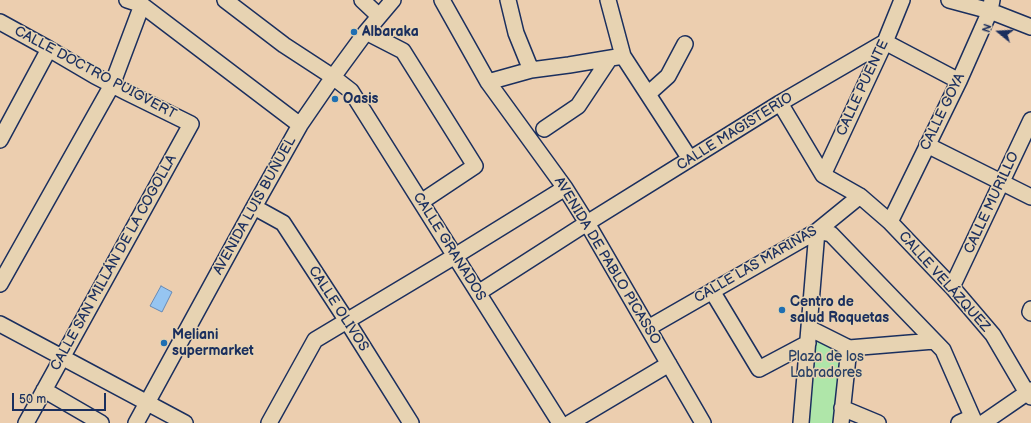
<!DOCTYPE html>
<html>
<head>
<meta charset="utf-8">
<style>
  body { margin:0 }
  #map { position:relative; width:1031px; height:423px; overflow:hidden; background:#ecceaf; font-family:"Balsamiq Sans",sans-serif }
  canvas { display:block }
  .north { position:absolute; left:979px; top:12px; width:40px; height:40px; -webkit-text-stroke:3px #e7d3b2; paint-order:stroke; rotate:288deg; font-size:11px; font-weight:700; line-height:16px; text-align:center; color:#1b2f5e }
  .north::after { content:''; display:block; margin:auto; width:14px; height:18px; background:#1b2f5e; clip-path:polygon(50% 0,100% 100%,50% 72%,0 100%) }
  .scale { position:absolute; left:12px; top:393px; width:94px; height:18px; box-sizing:border-box; border:2px solid #1b2f5e; border-top:0; padding-left:5px; font-size:12px; line-height:14px; white-space:nowrap; color:#1b2f5e; -webkit-text-stroke:3px #e7d3b2; paint-order:stroke }
</style>
</head>
<body>
<div id="map">
<canvas width="1031" height="423"></canvas>
<div class="north">N</div>
<div class="scale">50 m</div>
</div>
<script>
const context = document.querySelector('canvas').getContext('2d');
context.lineJoin = 'round';
function fill(path, color) { context.fillStyle = color; context.fill(path, 'evenodd'); }
const shape = rows => new Path2D(rows.map(r => 'M' + r).join(''));
function stroke(path, color, width, dash) { context.strokeStyle = color; context.lineWidth = width; context.lineCap = dash ? 'butt' : 'round'; context.setLineDash(dash || []); context.stroke(path); }
function label(font, color, halo, rows, align = 'center') {
  context.font = font + ' "Balsamiq Sans",sans-serif'; context.lineWidth = 3; context.setLineDash([]); context.textBaseline = 'middle'; context.strokeStyle = halo; context.fillStyle = color; for (const [text, x, y, turn = 0] of rows) {
    context.save(); context.translate(x, y); context.rotate((+turn || 0) * Math.PI / 180); context.textAlign = isNaN(turn) ? turn : align; if (halo) context.strokeText(text, 0, 0); context.fillText(text, 0, 0); context.restore();
  }
}
fill(shape([
  [809,328,849,348,841,423,801,423]
]), '#afe6a9');
const water = shape([
  [161,286,172,292,162,312,150,306,161,286]
]);
fill(water, '#96c5f1');
stroke(water, '#6589b6', 1);
const minor = shape([
  [127,0,142,5,300,125],
  [225,0,284,45,333,77,351,91,560,423],
  [362,0,379,16],
  [442,0,488,82,565,188,587,223,703,423],
  [508,0,516,33,531,70],
  [608,0,623,56,690,159],
  [949,0,990,11,1031,27],
  [0,22,49,49,95,76,126,92,191,124,26,423],
  [366,32,403,51,475,166,421,202],
  [885,42,959,81],
  [488,82,531,70,569,65,623,56],
  [648,94,668,76,685,44],
  [780,103,823,175,860,196,890,222,952,287,993,335,1027,393,1031,397],
  [544,129,578,106,610,58],
  [0,140,49,49],
  [927,145,1031,197],
  [823,175,885,42,902,0],
  [254,207,283,223,347,321,411,423],
  [890,222,959,81,990,11,992,0],
  [0,284,112,85,142,5],
  [952,287,1031,120],
  [712,291,759,369,808,343],
  [478,293,587,223,780,103,885,42],
  [1031,309,1030,312,1031,313],
  [0,324,185,423],
  [648,328,817,231,860,196],
  [809,328,849,348,841,423],
  [849,348,934,341],
  [44,390,101,423],
  [842,408,878,423],
  [136,423,254,207,300,125,333,77,366,32,393,0],
  [269,423,315,340,455,256,565,188],
  [570,423,669,364],
  [801,423,817,231,831,234,943,350,975,423],
  [959,423,972,417],
  [983,423,1031,390]
]);
stroke(minor, '#1b2f5e', 18);
stroke(minor, '#e7d3b2', 15);
for (const [x, y, r, color] of [
  [354,32,4,"#1f6fb2"],
  [335,99,4,"#1f6fb2"],
  [782,310,4,"#1f6fb2"],
  [164,343,4,"#1f6fb2"]
]) { const dot = new Path2D(); dot.arc(x, y, r, 0, 2 * Math.PI); context.fillStyle = color; context.fill(dot); stroke(dot, '#e7d3b2', 1.5); }
label('bold 14px', '#1b2f5e', '#e7d3b2', [
  ["Albaraka",362,32],
  ["Oasis",343,99],
  ["Centro de",790,302],
  ["salud Roquetas",790,318],
  ["Meliani",172,335],
  ["supermarket",172,351]
], 'left');
label('14px', '#1b2f5e', '#e7d3b2', [
  ["CALLE DOCTRO PUIGVERT",95,73,28],
  ["CALLE PUENTE",863,88,-65],
  ["CALLE GOYA",943,112,-64],
  ["CALLE MAGISTERIO",735,132,-32],
  ["CALLE MURILLO",992,203,-65],
  ["AVENIDA LUIS BUÑUEL",255,206,-61],
  ["CALLE GRANADOS",449,247,58],
  ["AVENIDA DE PABLO PICASSO",607,261,59],
  ["CALLE SAN MILLÁN DE LA COGOLLA",114,263,-61],
  ["CALLE LAS MARINAS",756,265,-30],
  ["CALLE VELÁZQUEZ",944,282,48],
  ["CALLE OLIVOS",338,309,57]
]);
label('14px', '#2a4166', '#e7d3b2', [
  ["Plaza de los",826,357],
  ["Labradores",826,373]
]);
</script>
</body>
</html>
